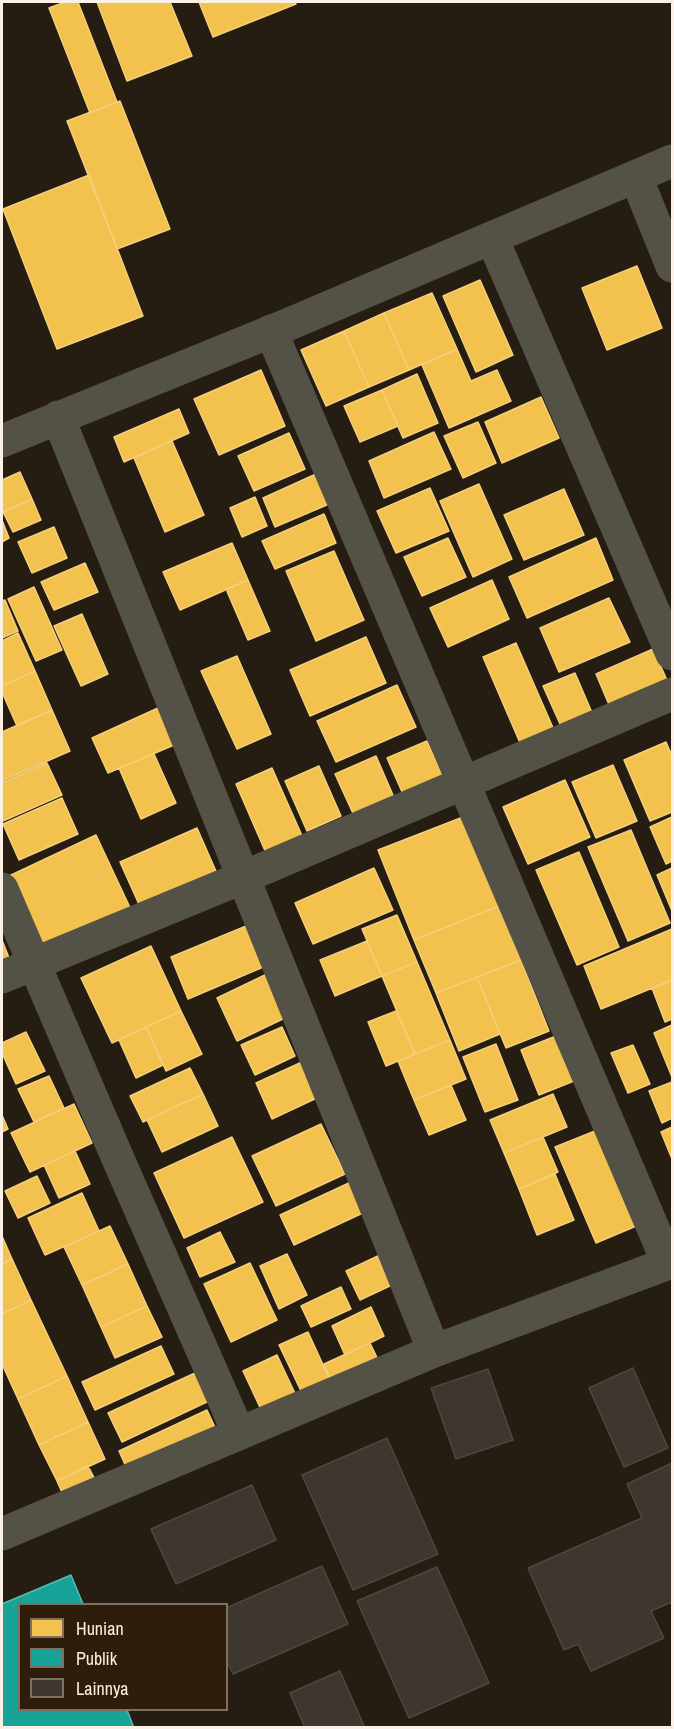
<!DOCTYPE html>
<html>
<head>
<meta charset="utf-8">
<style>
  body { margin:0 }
  #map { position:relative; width:674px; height:1729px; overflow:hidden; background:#251c12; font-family:"Archivo Narrow",sans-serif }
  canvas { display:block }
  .frame { position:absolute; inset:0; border:3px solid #fbf0e4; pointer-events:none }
  .legend { position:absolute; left:18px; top:1603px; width:210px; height:108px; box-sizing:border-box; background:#2d1d0a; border:2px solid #7f7161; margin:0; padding:8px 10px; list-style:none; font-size:18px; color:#fbf0e4 }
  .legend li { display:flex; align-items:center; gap:12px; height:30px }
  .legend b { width:30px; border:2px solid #7f7161 }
</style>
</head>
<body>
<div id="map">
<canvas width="674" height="1729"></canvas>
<div class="frame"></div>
<ul class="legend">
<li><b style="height:16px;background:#f2c14e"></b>Hunian</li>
<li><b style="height:16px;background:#17a398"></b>Publik</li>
<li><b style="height:16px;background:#3e372f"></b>Lainnya</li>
</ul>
</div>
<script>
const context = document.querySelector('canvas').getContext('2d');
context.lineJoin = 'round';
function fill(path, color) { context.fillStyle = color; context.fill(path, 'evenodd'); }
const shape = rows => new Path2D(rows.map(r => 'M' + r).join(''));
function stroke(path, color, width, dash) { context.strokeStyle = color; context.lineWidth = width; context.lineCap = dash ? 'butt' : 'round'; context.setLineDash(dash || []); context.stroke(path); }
const homes = shape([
  [65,2,78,2,117,102,90,113,49,8,65,2],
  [97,2,170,2,192,56,127,81,97,2],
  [199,2,295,2,296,4,213,37,199,2],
  [120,101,170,229,117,249,67,121,120,101],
  [89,175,143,316,57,349,3,209,89,175],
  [637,266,662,328,607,350,582,288,637,266],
  [480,280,513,355,476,372,443,296,480,280],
  [432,293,457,349,409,370,384,313,432,293],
  [384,313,409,370,369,387,344,331,384,313],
  [344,331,369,387,326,406,301,350,344,331],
  [457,349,471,381,497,370,511,401,449,428,422,365,457,349],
  [261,370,285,426,219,455,194,399,261,370],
  [417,374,438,423,403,438,382,390,417,374],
  [382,390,398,426,360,442,344,406,382,390],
  [541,397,559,438,502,463,485,422,541,397],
  [179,409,189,433,124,462,114,437,179,409],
  [478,422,496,463,463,478,444,436,478,422],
  [434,432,451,469,384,498,369,461,434,432],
  [289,433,305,469,254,491,238,456,289,433],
  [172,441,204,515,165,532,134,458,172,441],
  [20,472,32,499,2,512,2,480,20,472],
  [316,474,329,504,275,527,263,498,316,474],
  [479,484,512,559,473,577,440,501,479,484],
  [430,488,449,531,396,553,377,511,430,488],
  [564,489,584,535,524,560,504,515,564,489],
  [255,497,267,526,242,537,230,508,255,497],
  [32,499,41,520,13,532,3,512,32,499],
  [324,514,336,543,275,569,262,541,324,514],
  [2,520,9,538,2,542,2,520],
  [54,527,67,558,32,573,18,542,54,527],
  [448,538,466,577,422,596,404,557,448,538],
  [596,538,613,580,527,618,509,577,596,538],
  [232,543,248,580,180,610,163,572,232,543],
  [334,551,364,620,316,641,286,571,334,551],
  [85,563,98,592,54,610,41,582,85,563],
  [248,580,270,631,248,640,226,589,248,580],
  [492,580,509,619,448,647,430,608,492,580],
  [34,587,62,650,36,661,8,599,34,587],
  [609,598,630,642,559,672,540,628,609,598],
  [5,600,18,631,2,638,2,601,5,600],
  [82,614,108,674,81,686,54,626,82,614],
  [18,633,35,671,2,686,2,641,18,633],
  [366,637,386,683,310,716,290,670,366,637],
  [516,643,557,737,524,752,483,657,516,643],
  [653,649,671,689,613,714,596,674,653,649],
  [237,656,271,734,237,749,201,671,237,656],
  [35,671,52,710,17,726,2,692,2,686,35,671],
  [575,673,596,722,565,735,543,686,575,673],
  [397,685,416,727,336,762,317,721,397,685],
  [158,708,174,745,108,773,92,738,158,708],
  [52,710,70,751,2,781,2,732,52,710],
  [427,741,447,785,407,803,387,758,427,741],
  [666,742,672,756,672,812,650,821,624,760,666,742],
  [154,754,176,803,141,819,119,768,154,754],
  [376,756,396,802,356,820,335,774,376,756],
  [47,763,62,795,3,821,2,818,2,783,47,763],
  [613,765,637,821,596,838,572,782,613,765],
  [319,766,341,816,307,831,285,781,319,766],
  [272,768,303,838,266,853,236,784,272,768],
  [565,780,590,837,528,864,503,807,565,780],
  [62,798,78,834,19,860,3,824,62,798],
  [463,817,499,906,414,940,378,850,463,817],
  [672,817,672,861,666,864,650,827,672,817],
  [197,828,219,878,142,911,120,862,197,828],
  [631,830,670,923,628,941,588,847,631,830],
  [96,835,133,914,46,955,9,876,96,835],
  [579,852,619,947,577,965,536,870,579,852],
  [374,868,393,910,313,944,295,903,374,868],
  [672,868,672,911,657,875,672,868],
  [499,906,521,960,436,993,414,940,499,906],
  [397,915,417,962,382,976,362,929,397,915],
  [251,924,268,965,188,999,171,957,251,924],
  [672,929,672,980,601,1009,584,966,672,929],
  [2,940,11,963,2,967,2,940],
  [367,941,382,976,335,996,320,960,367,941],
  [151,946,181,1011,112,1043,81,978,151,946],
  [521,960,549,1031,506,1048,477,977,521,960],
  [417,962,450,1040,415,1054,382,976,417,962],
  [269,973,289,1016,237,1041,217,998,269,973],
  [477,977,500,1034,459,1051,436,993,477,977],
  [672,980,672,1019,665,1022,652,988,672,980],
  [181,1011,202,1054,166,1071,146,1027,181,1011],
  [396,1011,415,1054,386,1066,368,1022,396,1011],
  [672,1025,672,1077,654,1033,672,1025],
  [146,1027,163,1065,136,1078,119,1040,146,1027],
  [282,1027,295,1056,255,1075,241,1045,282,1027],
  [26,1032,45,1071,16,1084,2,1053,2,1043,26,1032],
  [556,1036,574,1081,539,1095,521,1050,556,1036],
  [450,1040,466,1079,414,1100,398,1061,450,1040],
  [496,1044,518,1100,485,1112,463,1057,496,1044],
  [633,1045,650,1084,628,1093,611,1053,633,1045],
  [302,1062,319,1097,272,1119,256,1083,302,1062],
  [190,1068,203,1094,143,1122,130,1096,190,1068],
  [49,1076,64,1108,34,1122,18,1089,49,1076],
  [672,1082,672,1118,662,1123,649,1091,672,1082],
  [451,1085,466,1120,429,1135,414,1100,451,1085],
  [203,1094,218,1126,162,1152,147,1120,203,1094],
  [553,1094,567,1127,504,1153,490,1120,553,1094],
  [74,1104,92,1143,30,1172,11,1133,74,1104],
  [2,1115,8,1129,2,1132,2,1115],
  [321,1124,345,1174,276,1206,252,1156,321,1124],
  [672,1127,672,1159,661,1132,672,1127],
  [600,1129,641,1224,596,1243,555,1147,600,1129],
  [232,1137,263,1202,184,1238,154,1173,232,1137],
  [543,1137,558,1172,519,1189,504,1153,543,1137],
  [75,1151,90,1184,59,1198,44,1165,75,1151],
  [555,1174,574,1220,537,1235,519,1189,555,1174],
  [37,1176,50,1203,18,1218,5,1191,37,1176],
  [351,1182,365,1212,294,1245,280,1215,351,1182],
  [82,1193,99,1231,45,1255,28,1218,82,1193],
  [110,1226,128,1264,82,1285,64,1247,110,1226],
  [220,1232,235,1262,200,1277,187,1248,220,1232],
  [2,1236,12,1259,2,1264,2,1236],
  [287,1254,307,1295,279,1309,260,1266,287,1254],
  [380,1255,394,1284,360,1300,346,1271,380,1255],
  [12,1259,31,1300,2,1314,2,1264,12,1259],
  [250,1263,277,1320,231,1342,204,1284,250,1263],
  [128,1264,147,1306,101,1327,82,1285,128,1264],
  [341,1287,351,1309,311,1327,301,1306,341,1287],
  [31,1300,67,1376,18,1399,2,1364,2,1314,31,1300],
  [147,1306,162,1337,115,1358,101,1327,147,1306],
  [371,1307,384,1336,345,1355,332,1326,371,1307],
  [308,1332,330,1380,302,1393,279,1345,308,1332],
  [370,1343,381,1366,334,1387,324,1364,370,1343],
  [161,1346,174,1374,95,1410,82,1382,161,1346],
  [277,1355,299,1402,265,1418,243,1371,277,1355],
  [195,1373,209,1401,122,1442,108,1413,195,1373],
  [67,1376,88,1422,39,1445,18,1399,67,1376],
  [207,1410,219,1436,131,1478,119,1451,207,1410],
  [88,1422,105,1459,57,1481,39,1445,88,1422],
  [88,1466,100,1489,67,1504,57,1481,88,1466]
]);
fill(homes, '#f2c14e');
stroke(homes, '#f5cf7b', 1.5);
const public = shape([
  [71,1575,83,1604,20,1604,20,1710,127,1710,134,1728,2,1728,2,1604,71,1575]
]);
fill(public, '#17a398');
stroke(public, '#5bbaaf', 1.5);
const building = shape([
  [633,1368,668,1448,624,1467,589,1388,633,1368],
  [488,1369,513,1440,456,1459,431,1388,488,1369],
  [387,1438,438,1554,353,1590,302,1475,387,1438],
  [672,1463,672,1602,651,1611,664,1638,591,1671,578,1644,564,1650,528,1568,642,1518,627,1484,672,1463],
  [252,1485,276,1540,176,1584,151,1529,252,1485],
  [322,1566,348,1624,233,1674,226,1660,226,1608,322,1566],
  [437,1567,489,1683,409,1718,357,1601,437,1567],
  [340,1671,365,1728,305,1728,290,1693,340,1671]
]);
fill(building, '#3e372f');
stroke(building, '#4e473e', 1.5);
stroke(shape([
  [636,177,672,266],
  [492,238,672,654],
  [271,331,668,1263],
  [58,417,434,1351],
  [2,441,287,325,672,161],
  [2,889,119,1161,239,1434],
  [2,977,244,877,672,694],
  [2,1534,434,1351,672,1262]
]), '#545247', 33);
</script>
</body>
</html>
